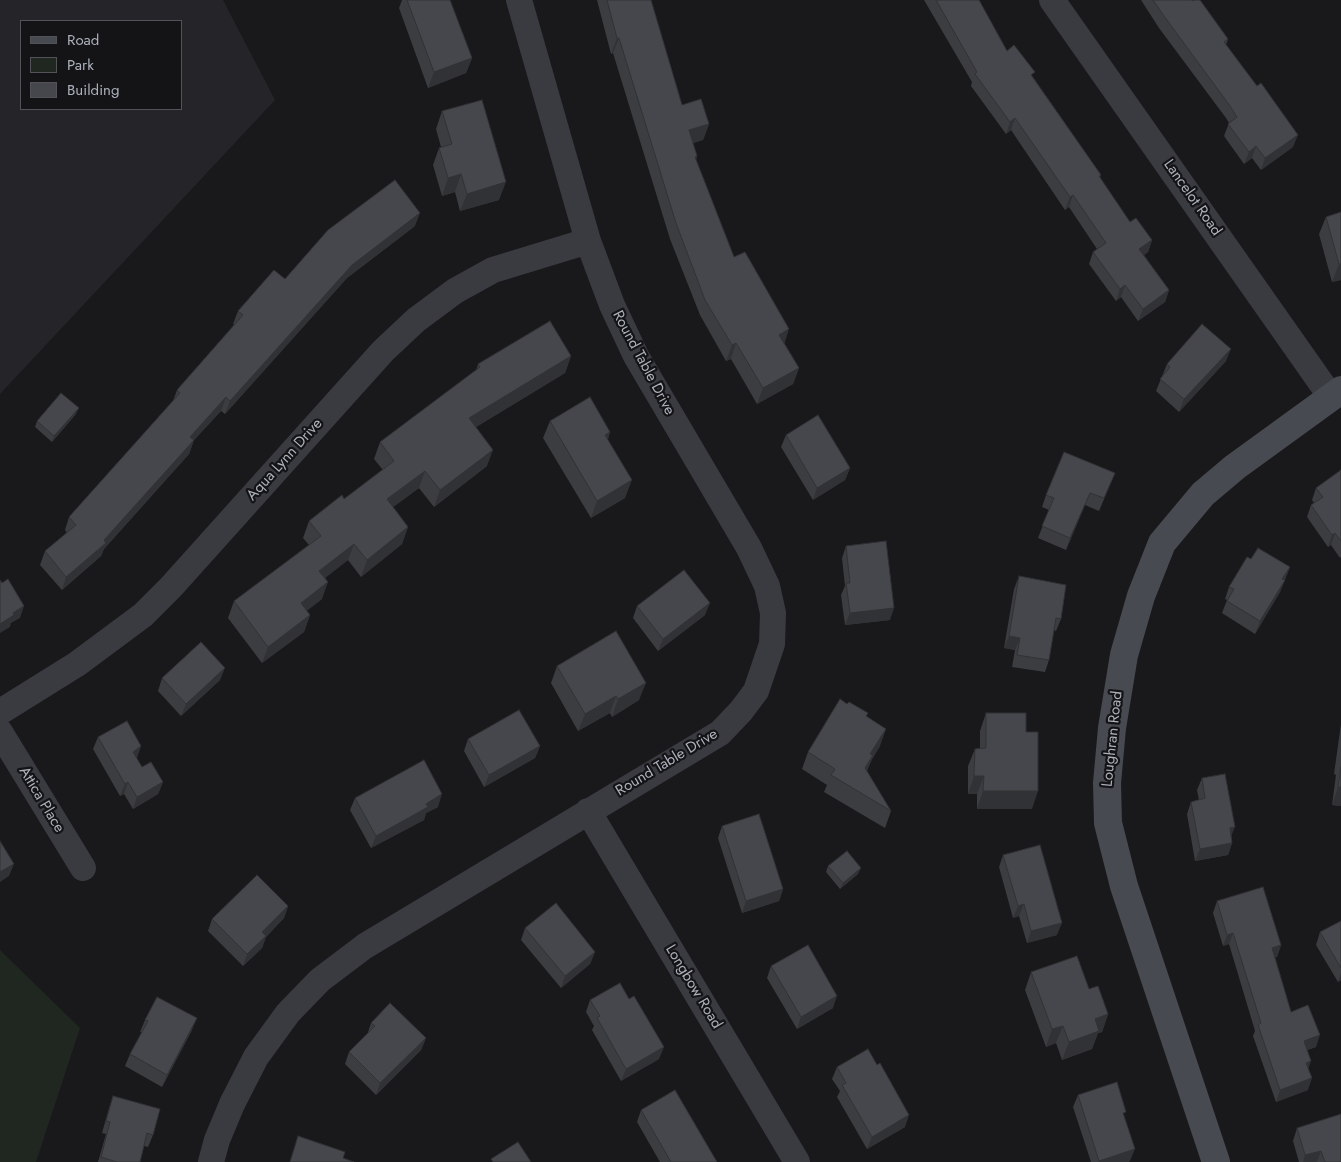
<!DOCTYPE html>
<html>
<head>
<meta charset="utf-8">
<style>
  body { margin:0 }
  #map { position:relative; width:1341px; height:1162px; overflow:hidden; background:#19191c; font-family:Jost,sans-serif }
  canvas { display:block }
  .legend { position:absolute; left:20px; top:20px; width:162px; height:90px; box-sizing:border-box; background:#141417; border:1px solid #515359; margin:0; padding:6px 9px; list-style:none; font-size:15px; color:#acb1bb }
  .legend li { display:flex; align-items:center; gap:10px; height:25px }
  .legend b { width:25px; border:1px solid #515359 }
</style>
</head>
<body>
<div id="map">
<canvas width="1341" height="1162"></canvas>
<ul class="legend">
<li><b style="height:6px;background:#484a51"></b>Road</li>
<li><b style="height:14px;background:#1f2720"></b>Park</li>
<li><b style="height:14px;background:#46474c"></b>Building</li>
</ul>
</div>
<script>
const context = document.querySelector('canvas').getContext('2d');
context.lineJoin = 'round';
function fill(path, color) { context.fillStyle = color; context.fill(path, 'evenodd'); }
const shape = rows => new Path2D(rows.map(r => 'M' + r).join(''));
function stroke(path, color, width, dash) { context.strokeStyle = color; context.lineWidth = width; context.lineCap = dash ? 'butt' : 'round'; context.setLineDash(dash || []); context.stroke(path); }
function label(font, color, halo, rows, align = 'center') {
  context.font = font + ' Jost,sans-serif'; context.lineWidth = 4.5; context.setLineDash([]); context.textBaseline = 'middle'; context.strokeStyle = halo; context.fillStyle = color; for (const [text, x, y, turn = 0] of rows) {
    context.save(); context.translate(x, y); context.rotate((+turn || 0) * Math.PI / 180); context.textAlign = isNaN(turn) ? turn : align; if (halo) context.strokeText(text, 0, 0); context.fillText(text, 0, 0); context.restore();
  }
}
fill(shape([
  [0,0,223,0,275,100,0,394],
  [21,21,181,21,181,109,21,109]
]), '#252529');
fill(shape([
  [0,950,80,1028,36,1162,0,1162]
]), '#1f2720');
stroke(shape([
  [1052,0,1331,397],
  [0,712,77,664,143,615,171,587,383,351,416,320,455,291,493,270,588,241],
  [0,732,83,868],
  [588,811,797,1162],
  [211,1162,217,1140,232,1104,256,1057,288,1013,320,980,365,946,720,733,741,711,756,691,772,644,773,613,767,586,749,548,636,356,612,305,588,241,519,0]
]), '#3a3b41', 26);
stroke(shape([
  [1216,1162,1124,886,1108,823,1107,783,1112,728,1124,655,1141,596,1162,543,1203,494,1235,467,1341,390]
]), '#484a51', 28);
fill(shape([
  [402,0,450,0,472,58,466,73,428,88,399,8],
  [597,0,651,0,682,105,709,124,703,140,693,143,697,156,696,160,734,257,799,368,793,384,757,404,731,359,726,361,700,315,670,239,613,53,611,54],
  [924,0,979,0,1007,51,1033,77,1101,175,1100,178,1130,222,1152,240,1148,252,1144,255,1169,290,1165,302,1138,321,1121,297,1116,301,1089,264,1093,252,1097,249,1069,207,1065,210,1011,130,1006,134,971,86,972,82],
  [1141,0,1192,0,1228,39,1226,45,1293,147,1261,170,1252,158,1244,164,1224,136,1229,123,1226,118,1159,28],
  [442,111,499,200,460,211,455,192,442,196,433,165,439,148,441,147,436,129],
  [1341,212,1341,280,1332,282,1319,234,1326,217],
  [415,226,347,278,225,414,221,411,194,440,189,454,104,549,101,556,62,590,40,565,45,551,67,533,65,530,69,517,173,401,177,390,234,325,233,324,238,311,285,279],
  [571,356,565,373,476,427,487,466,434,507,419,488,393,507,408,527,402,544,361,577,348,560,325,578,322,599,306,611,310,615,304,632,262,663,228,618,234,601,309,545,303,538,309,521,344,499,383,470,374,459,380,442,476,371,478,364],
  [1226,361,1179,412,1156,391,1167,364],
  [76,414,52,442,35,427,37,421],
  [550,421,610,432,608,439,625,498,591,518,543,438],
  [786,435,850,468,845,480,813,500,781,447],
  [1341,470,1341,557,1340,558,1331,545,1328,547,1307,517,1311,505,1314,503,1312,500,1316,488],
  [1115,473,1099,511,1085,505,1066,550,1038,538,1049,510,1042,507,1046,495],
  [846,546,890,620,845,625,841,595,845,586,842,558],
  [1251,559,1290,567,1280,592,1255,634,1222,613,1227,600,1225,599,1229,587],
  [1019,576,1061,619,1056,631,1054,630,1049,660,1045,672,1012,667,1015,650,1004,648,1014,589],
  [637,606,705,615,658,651,633,618],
  [557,666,639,700,612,717,610,713,578,731,551,683],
  [162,678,220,680,181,716,158,691],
  [986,713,1026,732,1032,809,977,809,977,794,968,794,968,766,975,749,980,748,980,731],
  [866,716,880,746,871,761,867,771,891,811,885,828,824,792,827,785,802,769,808,752],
  [1341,724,1341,806,1332,805,1336,775,1334,774],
  [98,737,141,746,136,758,142,767,163,782,158,794,133,809,124,794,120,796,93,749],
  [468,739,540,746,535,758,484,787,464,751],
  [1202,778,1231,836,1232,843,1228,855,1195,861,1187,814,1191,802,1199,800,1197,790],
  [355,798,438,807,426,813,424,820,371,848,350,810],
  [722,826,783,889,779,901,742,913,718,838],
  [1003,855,1057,935,1027,943,1019,916,1013,918,999,867],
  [828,866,858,874,840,889,826,872],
  [1217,901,1281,945,1277,957,1275,957,1291,1012,1316,1047,1307,1050,1308,1068,1308,1090,1276,1102,1253,1036,1255,1031,1229,944,1223,946,1213,913],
  [288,906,284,918,266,937,262,948,243,966,208,931,212,919],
  [1341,921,1341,980,1338,982,1316,945,1320,932],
  [525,928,595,952,590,964,561,988,521,940],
  [771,966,833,1008,797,1029,767,978],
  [1031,972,1089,989,1108,1014,1102,1032,1098,1033,1092,1049,1062,1060,1056,1043,1046,1047,1025,990],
  [590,1000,659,1059,621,1081,592,1030,594,1026,586,1012],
  [145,1020,192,1030,162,1087,125,1066,130,1054,142,1032,140,1032],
  [371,1023,426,1038,421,1050,376,1095,345,1064,349,1052,367,1035],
  [837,1067,905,1127,867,1149,837,1097,840,1091,832,1079],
  [1078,1095,1130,1161,1127,1162,1091,1162,1073,1107],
  [113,1096,153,1135,148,1147,144,1146,140,1162,98,1162,106,1134,102,1133,109,1108],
  [641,1110,717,1162,660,1162,637,1122],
  [1297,1128,1341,1162,1299,1162,1293,1141]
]), '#3c3d41');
fill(shape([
  [617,38,619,38,613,53,611,54],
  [472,58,466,73,428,88,434,72],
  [1015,118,1011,130,1006,134,1010,122],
  [709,124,703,140,683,146,689,130],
  [1298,135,1293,147,1261,170,1265,158],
  [1256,146,1252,158,1244,164,1249,152],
  [461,174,455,192,442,196,448,178],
  [506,182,499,200,460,211,467,194],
  [1073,195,1069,207,1065,210,1070,197],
  [420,213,415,226,347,278,225,414,230,401,352,265],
  [1152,240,1148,252,1135,261,1139,249],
  [1339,264,1341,264,1341,280,1332,282],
  [1125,285,1121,297,1116,301,1120,289],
  [1169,290,1165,302,1138,321,1143,309],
  [789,329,784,345,779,335],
  [736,343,731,359,726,361,732,345],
  [1231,349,1226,361,1179,412,1184,399],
  [571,356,565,373,463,435,469,418],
  [799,368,793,384,757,404,763,388],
  [226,397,221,411,185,450,190,437],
  [79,408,76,414,52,442,54,436],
  [610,432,604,450,605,435],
  [194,440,189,454,104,549,101,556,62,590,66,577,104,540],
  [493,450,487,466,434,507,440,490],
  [850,468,845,480,813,500,817,488],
  [425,471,419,488,381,516,387,499],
  [632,480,625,498,591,518,597,501],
  [1090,493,1085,505,1066,550,1070,538],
  [408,527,402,544,361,577,367,560],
  [1335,533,1331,545,1328,547,1332,535],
  [354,544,348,560,313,587,319,571],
  [1290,567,1285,579,1278,591,1282,579],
  [1285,580,1280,592,1255,634,1260,621],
  [328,582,322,599,295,620,301,603],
  [710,603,705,615,658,651,663,639],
  [24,606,20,618,11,623,10,627,0,633,0,624,13,613],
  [894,608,890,620,845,625,850,613],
  [310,615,304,632,262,663,268,647],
  [1009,636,1020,638,1015,650,1004,648],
  [225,668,220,680,181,716,186,704],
  [646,683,639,700,612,717,618,699],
  [616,696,610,713,578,731,585,714],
  [886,729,880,746,871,761,866,772,859,785,870,754],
  [141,746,137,758,128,764,133,752],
  [540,746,535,758,484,787,489,775],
  [974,776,984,776,977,794,968,794],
  [128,782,124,794,120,796,125,784],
  [163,782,158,794,133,809,137,797],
  [1338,787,1341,787,1341,806,1332,805],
  [983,791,1038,791,1032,809,977,809],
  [442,794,438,807,426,813,424,820,371,848,376,836,426,804],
  [1235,827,1230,839,1230,828],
  [1232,843,1228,855,1195,861,1200,849],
  [14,864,9,876,0,882,0,872],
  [861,868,858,874,840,889,843,883],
  [783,889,779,901,742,913,746,901],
  [1024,904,1019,916,1013,918,1018,906],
  [288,906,284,918,266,937,262,948,243,966,247,954,262,932],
  [1062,923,1057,935,1027,943,1031,931],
  [1233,933,1229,944,1223,946,1227,935],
  [1281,945,1277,957,1267,959,1272,948],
  [595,952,590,964,561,988,565,976],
  [1341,973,1341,980,1338,982],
  [837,996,833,1008,797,1029,801,1017],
  [1108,1014,1102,1032,1098,1033,1092,1049,1062,1060,1069,1042,1095,1019],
  [197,1018,192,1030,162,1087,167,1075],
  [1063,1026,1056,1043,1046,1047,1052,1029],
  [1320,1035,1316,1047,1299,1053,1304,1041],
  [426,1038,421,1050,376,1095,380,1083],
  [664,1047,659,1059,621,1081,626,1069],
  [1311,1061,1307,1073,1306,1063],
  [1312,1078,1308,1090,1276,1102,1280,1090],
  [909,1115,905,1127,867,1149,872,1137],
  [1135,1149,1130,1161,1127,1162,1098,1162,1099,1161],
  [1321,1151,1317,1162,1303,1162,1305,1155]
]), '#313235');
const building = shape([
  [407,0,450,0,472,58,434,72,407,0],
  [607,0,651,0,682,105,701,99,709,124,689,130,697,156,695,157,734,257,745,252,789,329,779,335,799,368,763,388,736,343,732,345,705,300,676,223,619,38,617,38,607,0],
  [936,0,979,0,1007,51,1014,45,1035,72,1031,75,1101,175,1099,176,1130,222,1136,218,1152,240,1139,249,1169,290,1143,309,1125,285,1120,289,1093,252,1106,243,1073,195,1070,197,1015,118,1010,122,975,74,977,72,936,0],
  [1153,0,1192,0,1192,1,1194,0,1200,0,1228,39,1224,42,1257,86,1261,83,1298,135,1265,158,1256,146,1249,152,1228,124,1237,117,1230,106,1164,16,1153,0],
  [482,100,506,182,467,194,461,174,448,178,439,148,452,144,442,111,482,100],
  [395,180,420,213,352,265,230,401,226,397,190,437,194,440,104,540,106,543,66,577,45,551,76,525,69,517,180,393,177,390,243,315,238,311,274,270,285,279,328,230,395,180],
  [1341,212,1341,264,1339,264,1326,217,1341,212],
  [550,321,571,356,469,418,493,450,440,490,425,471,387,499,408,527,367,560,354,544,319,571,328,582,301,603,310,615,268,647,234,601,321,536,309,521,342,495,344,499,394,461,380,442,480,367,478,364,550,321],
  [1202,324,1231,349,1184,399,1160,379,1170,367,1167,364,1202,324],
  [61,393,79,408,54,436,37,421,61,393],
  [590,397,610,432,605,435,632,480,597,501,550,421,590,397],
  [818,415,850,468,817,488,786,435,818,415],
  [1064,452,1115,473,1104,498,1090,493,1070,538,1042,526,1054,498,1046,495,1064,452],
  [1341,470,1341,541,1335,533,1332,535,1311,505,1323,497,1316,488,1341,470],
  [886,541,894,608,850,613,846,583,850,583,846,546,886,541],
  [1258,548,1290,567,1282,579,1285,580,1260,621,1227,601,1234,589,1229,587,1247,557,1251,559,1258,548],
  [684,570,710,603,663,639,637,606,684,570],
  [1019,576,1066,585,1061,619,1056,618,1049,660,1017,655,1020,638,1009,636,1019,576],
  [8,579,24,606,13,613,14,615,0,624,0,580,2,583,8,579],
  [616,631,646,683,618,699,616,696,585,714,557,666,616,631],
  [201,642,225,668,186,704,162,678,201,642],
  [840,699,847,704,849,702,868,713,866,716,886,729,870,754,873,755,865,768,891,811,831,775,835,769,808,752,840,699],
  [519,710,540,746,489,775,468,739,519,710],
  [986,713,1026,713,1026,732,1038,732,1038,791,983,791,984,776,974,776,975,749,986,748,986,713],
  [127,721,141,746,133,752,142,767,151,762,163,782,137,797,128,782,125,784,98,737,127,721],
  [424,760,442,794,426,804,428,807,376,836,355,798,424,760],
  [1341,767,1341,787,1338,787,1341,767],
  [1225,774,1235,827,1230,828,1232,843,1200,849,1191,802,1205,798,1202,778,1225,774],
  [759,814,783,889,746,901,722,826,759,814],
  [0,841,14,864,0,872,0,841],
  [1040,845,1062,923,1031,931,1024,904,1018,906,1003,855,1040,845],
  [847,851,861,868,843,883,828,866,847,851],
  [257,875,288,906,262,932,266,936,247,954,212,919,257,875],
  [1263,887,1281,945,1272,948,1291,1012,1308,1005,1320,1035,1304,1041,1311,1061,1306,1063,1312,1078,1280,1090,1258,1025,1261,1023,1233,933,1227,935,1217,901,1263,887],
  [556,903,595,952,565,976,525,928,556,903],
  [1341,921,1341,968,1320,932,1341,921],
  [808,945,837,996,801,1017,771,966,808,945],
  [1077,956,1089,989,1098,986,1108,1014,1095,1019,1099,1031,1069,1042,1063,1026,1052,1029,1031,972,1077,956],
  [620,983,629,999,634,996,664,1047,626,1069,597,1018,600,1016,590,1000,620,983],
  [157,997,197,1018,167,1075,130,1054,148,1021,145,1020,157,997],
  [390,1003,426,1038,380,1083,349,1052,375,1026,371,1023,390,1003],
  [868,1049,877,1065,880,1063,909,1115,872,1137,842,1085,846,1083,837,1067,868,1049],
  [1117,1082,1126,1112,1123,1113,1135,1149,1099,1161,1078,1095,1117,1082],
  [675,1090,717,1162,671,1162,641,1110,675,1090],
  [113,1096,160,1109,153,1135,147,1133,140,1162,117,1162,101,1157,110,1122,106,1121,113,1096],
  [1341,1114,1341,1162,1325,1162,1321,1151,1305,1155,1297,1128,1341,1114],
  [298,1136,345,1152,343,1158,354,1162,290,1162,298,1136],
  [518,1142,531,1162,493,1162,491,1159,518,1142]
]);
fill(building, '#46474c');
stroke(building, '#313235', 1);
label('15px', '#acb1bb', '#141417', [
  ["Lancelot Road",1192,198,55],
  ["Round Table Drive",643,363,62],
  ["Aqua Lynn Drive",285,460,-48],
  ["Loughran Road",1113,739,-84],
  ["Round Table Drive",667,763,-31],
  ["Attica Place",41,800,59],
  ["Longbow Road",693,987,59]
]);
</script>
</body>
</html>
